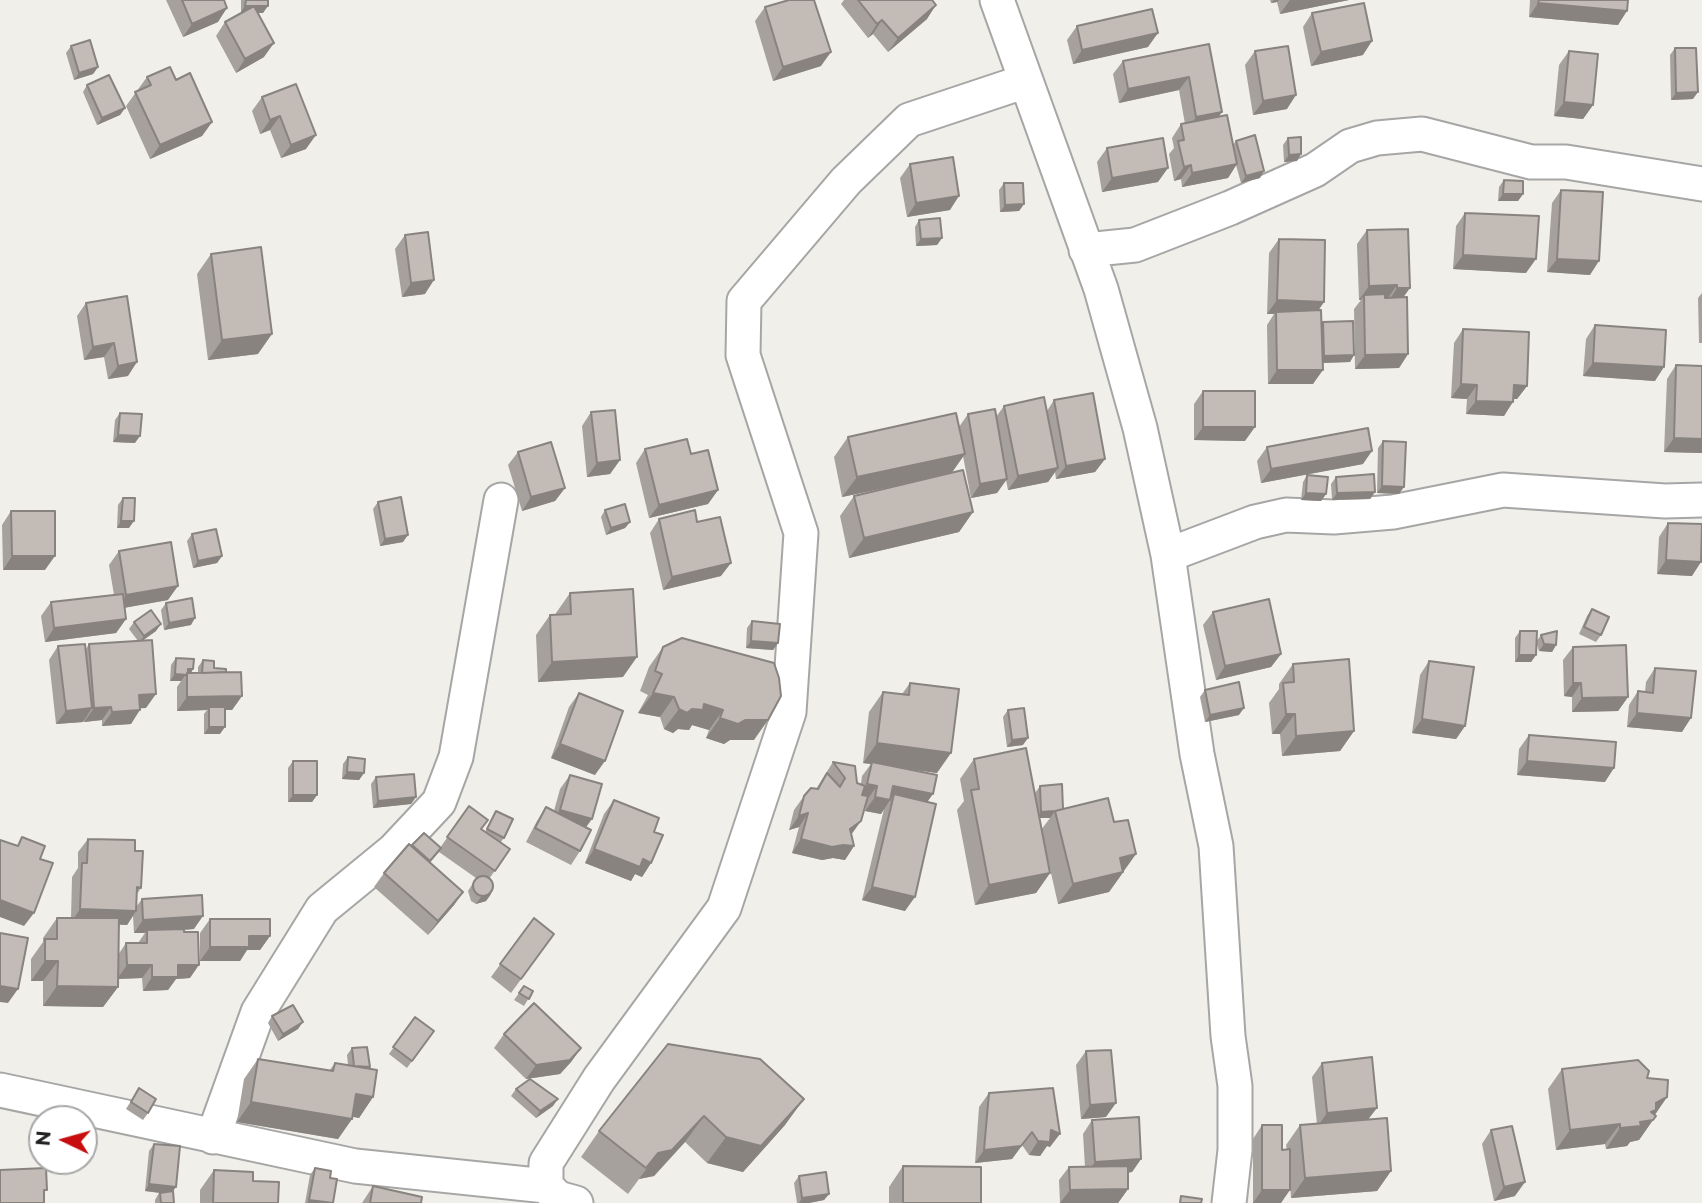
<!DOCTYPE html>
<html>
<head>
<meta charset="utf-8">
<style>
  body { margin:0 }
  #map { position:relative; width:1702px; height:1203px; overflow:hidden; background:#f1efe9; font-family:Montserrat,sans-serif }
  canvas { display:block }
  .north { position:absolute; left:28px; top:1105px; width:70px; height:70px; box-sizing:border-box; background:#fff; border:2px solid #a7a7a7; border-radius:50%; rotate:275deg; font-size:19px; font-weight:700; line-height:28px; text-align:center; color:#222 }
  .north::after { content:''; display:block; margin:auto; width:24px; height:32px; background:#c70d0e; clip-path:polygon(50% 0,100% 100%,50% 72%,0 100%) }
</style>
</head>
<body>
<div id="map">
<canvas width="1702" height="1203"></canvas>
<div class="north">N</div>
</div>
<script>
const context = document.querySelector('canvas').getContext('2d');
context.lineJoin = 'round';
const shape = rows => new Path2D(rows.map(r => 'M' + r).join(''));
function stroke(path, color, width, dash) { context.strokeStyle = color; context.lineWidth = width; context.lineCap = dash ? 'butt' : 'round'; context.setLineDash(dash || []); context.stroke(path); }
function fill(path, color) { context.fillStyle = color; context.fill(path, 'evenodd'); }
const minor = shape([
  [997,0,1101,289,1140,428,1168,555,1197,754,1216,846,1228,1036,1235,1086,1235,1150,1229,1203],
  [1086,250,1135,245,1230,208,1315,170,1350,146,1377,138,1422,134,1531,162,1566,162,1702,184],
  [1168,555,1255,522,1286,515,1334,517,1393,512,1503,490,1665,501,1702,500],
  [0,1090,355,1166,546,1186],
  [213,1137,258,1012,322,909,394,850,439,802,456,757,501,500],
  [576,1203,558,1198,546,1186,546,1163,599,1079,724,908,789,712,801,533,743,355,744,301,846,181,909,120,1026,81]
]);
stroke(minor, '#a6a6a6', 37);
stroke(minor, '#fff', 33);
fill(shape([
  [166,0,224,0,218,22,183,37],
  [241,0,268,0,263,13,257,13,264,57,236,73,216,36,225,22,243,13,241,12],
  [844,0,932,0,927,19,888,52,873,34,868,38,841,4],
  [1270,0,1349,0,1280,14,1277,2,1271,3],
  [1530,0,1628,0,1618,25,1529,17],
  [765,7,821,66,773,81,755,21],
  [1312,13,1363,55,1311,66,1303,27],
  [1077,26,1148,47,1073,64,1067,40],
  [1209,44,1222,112,1218,117,1233,145,1236,141,1260,178,1241,183,1236,165,1228,178,1182,187,1181,179,1174,181,1169,154,1174,148,1172,138,1181,124,1185,124,1179,90,1119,103,1113,74,1123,61],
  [71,46,98,67,93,74,74,80,66,53],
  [1675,48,1693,99,1671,100,1670,55],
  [1255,51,1287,109,1253,115,1245,65],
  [1569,51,1593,105,1583,119,1554,116,1559,65],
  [147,77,176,80,212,122,202,136,150,159,126,106],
  [296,84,306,149,281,158,270,130,260,134,252,111,262,97],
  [87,85,125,108,120,115,97,125,83,92],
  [1288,138,1297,161,1284,162,1283,145],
  [1107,148,1158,182,1102,192,1097,162],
  [910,164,950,210,907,217,900,178],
  [1504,180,1523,194,1518,201,1498,201,1499,187],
  [1004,183,1024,204,1019,211,1000,212,999,190],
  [1561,190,1590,275,1547,272,1552,203],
  [1465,213,1526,273,1453,269,1456,226],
  [919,220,942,238,937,245,916,246,915,227],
  [1408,229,1403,298,1408,354,1399,368,1355,369,1354,309,1361,300,1359,300,1357,244,1367,230],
  [405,235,425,294,402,297,395,249],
  [1279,239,1324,302,1318,311,1322,324,1323,322,1354,355,1350,362,1323,363,1313,384,1268,384,1267,325,1274,314,1267,314,1269,253],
  [211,254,258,354,208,360,197,274],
  [1702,293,1702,343,1699,343,1698,298],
  [127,296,128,376,108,379,104,357,84,360,77,316,86,303],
  [1595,325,1655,381,1583,376,1586,339],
  [1463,329,1527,386,1517,399,1513,399,1504,416,1466,414,1467,399,1451,398,1454,343],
  [1676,365,1702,366,1702,453,1664,452,1667,379],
  [1203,391,1245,441,1194,440,1194,404],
  [1054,400,1105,459,1095,472,1056,479,1055,472,1048,482,1008,490,1006,480,997,493,971,498,963,456,951,473,973,512,959,532,849,558,840,516,854,496,918,481,842,497,834,457,848,437,959,427,968,414,996,417,1004,406,1047,411],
  [591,412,620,460,610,474,587,477,582,426],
  [120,413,135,443,113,442,115,420],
  [1383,441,1399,494,1377,493,1378,448],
  [1267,447,1363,464,1261,483,1257,461],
  [645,449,691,454,718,490,708,504,649,518,636,463],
  [518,452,565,488,555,501,522,511,508,465],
  [1307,475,1326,494,1321,501,1301,500,1303,482],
  [1336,477,1375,492,1370,499,1332,500,1331,484],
  [123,498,129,528,117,528,118,505],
  [378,502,403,542,380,546,373,509],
  [605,510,630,522,625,528,606,535,601,517],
  [11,511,45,570,3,570,2,525],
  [659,519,697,522,721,576,663,590,650,533],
  [1668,523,1692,576,1657,574,1659,537],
  [192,534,222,556,217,563,193,568,187,541],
  [119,551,168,600,124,608,126,619,116,633,45,642,41,616,51,602,114,595,109,565],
  [570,593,623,677,538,682,536,635,550,615,556,615,556,613],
  [166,603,191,625,164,630,161,610],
  [1592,609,1601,635,1596,642,1579,634,1587,616],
  [1213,612,1281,654,1271,667,1216,680,1203,625],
  [752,621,778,643,773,650,746,648,747,628],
  [134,622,156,631,142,641,146,708,140,708,131,724,102,726,102,720,84,722,84,720,83,722,56,724,49,660,58,646,86,649,89,644,138,641,129,629],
  [1520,631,1536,655,1531,662,1515,662,1515,638],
  [1541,635,1556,645,1552,652,1539,651,1536,642],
  [663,647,754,740,730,740,724,744,706,738,709,730,692,725,689,730,678,729,673,733,664,729,660,717,638,713,648,695,640,691,649,667],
  [1573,647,1628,697,1618,711,1572,712,1572,697,1564,696,1563,660],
  [176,658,193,669,191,673,198,673,198,667,203,660,214,668,226,672,242,696,232,710,225,710,220,734,204,734,204,714,207,710,177,711,177,687,181,681,170,681,171,665],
  [1429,661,1465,726,1456,739,1412,733,1420,675],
  [1293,664,1354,731,1340,751,1282,756,1280,734,1272,734,1269,703,1279,689,1279,684],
  [1655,668,1682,732,1627,727,1629,705,1638,691,1645,692,1646,682],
  [910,683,937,773,903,768,927,802,905,911,862,900,884,809,881,814,865,811,867,800,851,834,854,846,845,860,833,858,822,860,792,853,799,827,789,830,794,810,804,796,816,789,833,762,857,783,861,784,862,776,871,764,863,763,869,712,883,692,902,694],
  [1205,690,1239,715,1205,722,1200,697],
  [579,693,595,775,551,758,569,707],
  [1008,710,1023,745,1007,747,1003,717],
  [1529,735,1605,782,1517,775,1519,749],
  [348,757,364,773,359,780,342,779,343,764],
  [974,759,1035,799,1035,793,1040,786,1063,809,1122,874,1109,892,1058,904,1044,842,1050,873,1036,893,975,905,957,810,964,801,960,779],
  [1039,818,1050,818,1041,830],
  [293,761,317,795,312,802,288,802,288,768],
  [570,775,586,827,580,851,571,865,526,842,537,821,546,807,554,811,560,789],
  [376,777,416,797,411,804,373,808,371,784],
  [614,800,654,832,651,863,642,877,635,874,631,881,585,863,604,814],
  [469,806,481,829,485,832,496,811,504,838,500,843,510,849,489,879,491,894,486,901,476,904,471,901,468,891,476,878,439,852,430,862,463,892,454,905,428,935,374,887,384,873,412,846,440,848],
  [88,839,135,851,141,888,137,894,136,907,142,899,194,929,184,930,190,978,176,979,168,990,143,991,142,978,118,979,118,987,103,1007,43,1006,43,981,31,981,31,959,43,942,43,938,57,918,71,918,72,877,78,868,78,852],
  [133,916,134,933,145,933,138,943,126,943,118,955,119,924,127,925],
  [534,918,554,934,511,993,491,977],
  [210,919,270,936,260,950,247,950,240,961,200,961,200,933],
  [524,986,533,991,524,1006,514,1000],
  [272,1016,298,1029,278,1041,268,1023],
  [415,1017,434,1031,407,1068,389,1054],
  [504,1034,581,1048,571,1062,560,1074,526,1079,494,1048],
  [668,1044,785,1125,743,1172,707,1163,685,1142,654,1176,639,1179,628,1194,581,1157,599,1131],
  [352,1048,373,1097,359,1118,352,1116,352,1119,338,1139,237,1122,244,1079,258,1059,329,1071,335,1063,348,1065,347,1055],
  [1086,1051,1106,1117,1081,1119,1076,1065],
  [1322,1063,1369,1119,1391,1171,1377,1191,1291,1198,1290,1185,1281,1203,1253,1203,1253,1139,1262,1125,1282,1150,1287,1150,1286,1145,1300,1125,1317,1124,1312,1077],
  [1562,1069,1647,1078,1667,1097,1655,1115,1653,1120,1639,1140,1630,1142,1627,1146,1606,1149,1605,1144,1556,1150,1548,1089],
  [139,1088,148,1113,143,1120,126,1109],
  [516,1089,553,1106,536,1118,511,1096],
  [989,1093,1050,1147,1047,1146,1040,1156,1029,1155,1022,1145,1012,1159,975,1163,979,1107],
  [1092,1120,1141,1159,1132,1172,1128,1173,1128,1189,1118,1203,1060,1203,1059,1180,1069,1167,1085,1167,1083,1134],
  [1491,1130,1515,1196,1494,1201,1482,1144],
  [154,1144,173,1191,174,1203,155,1203,155,1200,159,1193,145,1191,149,1151],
  [903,1166,981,1203,889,1203,889,1187],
  [315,1168,330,1178,333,1203,305,1203,310,1175],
  [214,1170,253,1181,278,1203,200,1203,200,1190],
  [799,1176,829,1194,824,1200,809,1203,797,1203,794,1183],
  [373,1186,421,1203,362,1203]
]), '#a7a19d');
fill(shape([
  [1274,0,1279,0,1277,2,1271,3],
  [1290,0,1349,0,1280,14],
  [1538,3,1627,11,1618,25,1529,17],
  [936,5,927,19,888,52,898,38],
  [245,6,268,6,263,13,241,12],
  [227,8,218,22,183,37,192,24],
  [882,20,873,34,868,38,877,24],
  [1158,33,1148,47,1073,64,1082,50],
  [1372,41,1363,55,1311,66,1321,52],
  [274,43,264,57,236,73,245,59],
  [831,52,821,66,773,81,783,67],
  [98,67,93,74,74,80,79,73],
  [1189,77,1179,90,1119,103,1128,89],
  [1698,92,1693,99,1671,100,1676,93],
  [1296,95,1287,109,1253,115,1263,101],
  [1564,102,1593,105,1583,119,1554,116],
  [125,108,120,115,97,125,102,118],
  [1222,112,1212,126,1187,131,1196,117],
  [280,116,270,130,260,134,270,120],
  [212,122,202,136,150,159,160,145],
  [316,135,306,149,281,158,291,145],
  [1301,154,1297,161,1284,162,1289,155],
  [1237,164,1228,178,1182,187,1192,173],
  [1191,165,1181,179,1174,181,1184,167],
  [1168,168,1158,182,1102,192,1112,178],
  [1264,171,1260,178,1241,183,1246,176],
  [1503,194,1523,194,1518,201,1498,201],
  [959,196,950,210,907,217,916,203],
  [1024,204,1019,211,1000,212,1005,205],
  [942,238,937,245,916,246,921,239],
  [1463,255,1536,259,1526,273,1453,269],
  [1557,259,1599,261,1590,275,1547,272],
  [434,280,425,294,402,297,411,283],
  [1397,285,1388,298,1364,295,1361,300,1359,300,1369,286],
  [1397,288,1410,288,1400,302,1388,302],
  [1277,300,1324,302,1314,316,1276,312,1274,314,1267,314],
  [272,334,258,354,208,360,222,340],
  [114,343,104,357,84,360,93,347],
  [1408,354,1399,368,1355,369,1365,355],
  [1354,355,1350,362,1319,363,1324,356],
  [137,362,128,376,108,379,118,366],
  [1593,363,1664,367,1655,381,1583,376],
  [1277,370,1323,370,1313,384,1268,384],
  [1461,384,1477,385,1467,399,1451,398],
  [1514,385,1527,386,1517,399,1504,399],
  [1476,401,1513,402,1504,416,1466,414],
  [1203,427,1255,427,1245,441,1194,440],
  [118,435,140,436,135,443,113,442],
  [1674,438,1702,439,1702,453,1664,452],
  [1372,451,1363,464,1261,483,1271,469],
  [965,454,951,474,842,497,857,477],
  [1105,459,1095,472,1056,479,1066,466],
  [620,460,610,474,587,477,597,463],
  [1058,468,1048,482,1008,490,1018,476],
  [1007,479,997,493,971,498,980,484],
  [1382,486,1404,487,1399,494,1377,493],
  [565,488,555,501,522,511,531,497],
  [718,490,708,504,649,518,659,505],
  [1375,492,1370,499,1332,500,1337,493],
  [1306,493,1326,494,1321,501,1301,500],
  [973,512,959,532,849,558,864,538],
  [121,521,134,521,129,528,117,528],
  [630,522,625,528,606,535,611,528],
  [408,535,403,542,380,546,385,539],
  [12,556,55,556,45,570,3,570],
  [222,556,217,563,193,568,198,561],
  [1666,560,1701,562,1692,576,1657,574],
  [731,563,721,576,663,590,672,577],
  [178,586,168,600,117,609,126,595],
  [195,618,191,625,164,630,169,623],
  [126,619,116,633,45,642,54,628],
  [161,624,156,631,139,643,144,636],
  [751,641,778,643,773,650,746,648],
  [1544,644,1556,645,1552,652,1539,651],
  [1281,654,1271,667,1216,680,1225,666],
  [1519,655,1536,655,1531,662,1515,662],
  [637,657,623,677,538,682,552,662],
  [188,669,193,669,189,676,187,673,181,681,170,681,175,674],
  [1573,683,1581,683,1572,697,1564,696],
  [653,693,674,697,660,717,638,713],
  [156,694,146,708,130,709,139,695],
  [242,696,232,710,209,710,209,707,207,710,177,711,187,697],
  [1628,697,1618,711,1572,712,1582,698],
  [704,704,723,710,709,730,692,725,689,730,678,729,673,733,664,729,679,709,692,709],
  [111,707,102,720,84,722,94,708],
  [92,708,83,722,56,724,66,711],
  [1244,708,1239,715,1205,722,1210,715],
  [140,710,131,724,102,726,112,712],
  [1637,713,1691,718,1682,732,1627,727],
  [1286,714,1295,714,1280,734,1272,734],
  [720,718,745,720,768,720,754,740,730,740,724,744,706,738],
  [1422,719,1465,726,1456,739,1412,733],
  [209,727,225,727,220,734,204,734],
  [1354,731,1340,751,1282,756,1296,736],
  [1028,738,1023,745,1007,747,1012,740],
  [877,743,951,753,937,773,872,764,872,762,871,764,863,763],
  [560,744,605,761,595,775,551,758],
  [1527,761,1614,768,1605,782,1517,775],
  [347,772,364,773,359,780,342,779],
  [867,784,877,786,867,800,858,798],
  [893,786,933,794,923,808,894,794,881,814,865,811,875,797],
  [293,795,317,795,312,802,288,802],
  [416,797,411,804,373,808,378,801],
  [560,810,592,819,582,833,550,824],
  [1055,811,1050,818,1036,818,1041,812],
  [808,813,799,827,789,830,799,816],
  [861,821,851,835,850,829],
  [801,839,854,846,845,860,833,858,822,860,792,853],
  [594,849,643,859,651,863,642,877,635,874,631,881,585,863],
  [1136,854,1109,892,1058,904,1073,884,1120,858],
  [1050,873,1036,893,975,905,989,885],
  [872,887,915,897,905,911,862,900],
  [463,892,454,905,428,935,438,921],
  [491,894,486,901,476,904,481,897],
  [0,900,34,913,24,926,0,917],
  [80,909,136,911,127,925,71,923],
  [203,916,194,929,147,932,147,930,145,933,134,933,143,920],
  [249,936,270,936,260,950,247,950,240,961,200,961,210,947],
  [45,961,58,961,43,981,31,981],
  [127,965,152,965,142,978,117,979],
  [178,965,199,965,190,978,176,979,168,990,143,991,152,977],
  [0,986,18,989,8,1003,0,1002],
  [57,986,118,987,103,1007,43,1006],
  [303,1022,298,1029,278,1041,283,1034],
  [581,1048,571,1062,560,1074,526,1079,536,1065],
  [356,1094,373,1097,359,1118,342,1115],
  [1667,1097,1653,1117,1653,1120,1639,1140,1630,1142,1627,1146,1606,1149,1620,1128,1640,1122,1656,1103],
  [558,1099,553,1106,536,1118,540,1111],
  [804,1099,785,1125,743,1172,707,1163,726,1137],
  [251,1102,352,1119,338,1139,237,1122],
  [1116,1103,1106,1117,1081,1119,1090,1105],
  [1377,1108,1367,1121,1317,1127,1327,1113],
  [704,1116,685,1142,654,1176,639,1179,628,1194,658,1153],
  [1620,1124,1605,1144,1556,1150,1570,1130],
  [1051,1130,1060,1134,1050,1147,1047,1146,1040,1156,1029,1155,1038,1141],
  [1032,1132,1012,1159,975,1163,984,1150],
  [1141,1159,1132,1172,1085,1175,1095,1162],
  [1391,1171,1377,1191,1291,1198,1305,1178],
  [1525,1182,1515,1196,1494,1201,1504,1187],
  [149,1184,176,1187,171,1194,145,1191],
  [1128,1189,1118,1203,1060,1203,1070,1190],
  [1262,1190,1290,1190,1281,1203,1253,1203],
  [829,1194,824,1200,809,1203,799,1203,802,1198],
  [309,1200,327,1203,307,1203]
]), '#88837f');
const building = shape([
  [182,0,224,0,227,8,192,24,182,0],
  [246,0,268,0,268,6,245,6,246,0],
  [789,0,814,0,831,52,783,67,765,7,789,0],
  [858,0,932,0,936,5,898,38,882,20,877,24,858,0],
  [1539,0,1628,0,1627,11,1538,3,1539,0],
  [1364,3,1372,41,1321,52,1312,13,1364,3],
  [254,6,274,43,245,59,225,22,254,6],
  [1152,9,1158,33,1082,50,1077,26,1152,9],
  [90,40,98,67,79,73,71,46,90,40],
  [1209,44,1222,112,1196,117,1189,77,1128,89,1123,61,1209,44],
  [1288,46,1296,95,1263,101,1255,51,1288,46],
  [1675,48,1696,48,1698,92,1676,93,1675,48],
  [1569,51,1598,54,1593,105,1564,102,1569,51],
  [170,67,176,80,190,73,212,122,160,145,135,92,151,85,147,77,170,67],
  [109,75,125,108,102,118,87,85,109,75],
  [296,84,316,135,291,145,280,116,270,120,262,97,296,84],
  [1227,115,1237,164,1192,173,1191,165,1184,167,1178,141,1184,140,1181,124,1227,115],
  [1255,135,1264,171,1246,176,1236,141,1255,135],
  [1301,137,1301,154,1289,155,1288,138,1301,137],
  [1163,138,1168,168,1112,178,1107,148,1163,138],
  [953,157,959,196,916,203,910,164,953,157],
  [1504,180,1523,181,1523,194,1503,194,1504,180],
  [1004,183,1023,183,1024,204,1005,205,1004,183],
  [1561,190,1603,192,1599,261,1557,259,1561,190],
  [1465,213,1539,216,1536,259,1463,255,1465,213],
  [940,218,942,238,921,239,919,220,940,218],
  [1408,229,1410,288,1397,288,1397,285,1369,286,1367,230,1408,229],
  [428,232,434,280,411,283,405,235,428,232],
  [1279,239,1325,240,1324,302,1277,300,1279,239],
  [261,247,272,334,222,340,211,254,261,247],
  [1385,294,1385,298,1407,297,1408,354,1365,355,1364,295,1385,294],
  [127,296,137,362,118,366,114,343,93,347,86,303,127,296],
  [1321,310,1323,370,1277,370,1276,312,1321,310],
  [1353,321,1354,355,1324,356,1323,322,1353,321],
  [1595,325,1666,330,1664,367,1593,363,1595,325],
  [1463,329,1529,332,1527,386,1514,385,1513,402,1476,401,1477,385,1461,384,1463,329],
  [1676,365,1702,366,1702,439,1674,438,1676,365],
  [1203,391,1255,391,1255,427,1203,427,1203,391],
  [1093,393,1105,459,1066,466,1054,400,1093,393],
  [1044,397,1058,468,1018,476,1004,406,1044,397],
  [995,409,1007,479,980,484,968,414,995,409],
  [615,410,620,460,597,463,591,412,615,410],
  [120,413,142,414,140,436,118,435,120,413],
  [956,413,965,454,857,477,848,437,956,413],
  [1368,428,1372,451,1271,469,1267,447,1368,428],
  [687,439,691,454,708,450,718,490,659,505,645,449,687,439],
  [1383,441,1406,442,1404,487,1382,486,1383,441],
  [551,442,565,488,531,497,518,452,551,442],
  [963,470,973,512,864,538,854,496,963,470],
  [1374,474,1375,492,1337,493,1336,477,1374,474],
  [1307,475,1328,477,1326,494,1306,493,1307,475],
  [401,497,408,535,385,539,378,502,401,497],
  [123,498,135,498,134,521,121,521,123,498],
  [625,504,630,522,611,528,605,510,625,504],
  [695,510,697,522,720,517,731,563,672,577,659,519,695,510],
  [11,511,55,511,55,556,12,556,11,511],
  [1668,523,1702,524,1701,562,1666,560,1668,523],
  [216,529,222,556,198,561,192,534,216,529],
  [171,542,178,586,126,595,119,551,171,542],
  [633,589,637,657,552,662,550,615,571,614,570,593,633,589],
  [123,594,126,619,54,628,51,602,123,594],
  [192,598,195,618,169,623,166,603,192,598],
  [1269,599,1281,654,1225,666,1213,612,1269,599],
  [1592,609,1609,617,1601,635,1584,627,1592,609],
  [151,610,161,624,144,636,134,622,151,610],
  [752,621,780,624,778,643,751,641,752,621],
  [1520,631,1537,631,1536,655,1519,655,1520,631],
  [1557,631,1556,645,1544,644,1541,635,1557,631],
  [682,638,774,663,779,678,781,696,768,720,745,720,738,724,720,718,723,710,704,704,703,710,692,709,687,713,679,709,674,697,653,693,662,674,655,671,663,647,682,638],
  [152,640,156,694,139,695,140,710,112,712,111,707,94,708,89,644,152,640],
  [85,644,92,708,66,711,58,646,85,644],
  [1626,645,1628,697,1582,698,1581,683,1573,683,1573,647,1626,645],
  [176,658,194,659,193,669,188,669,188,673,187,673,187,675,175,674,176,658],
  [1349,659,1354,731,1296,736,1295,714,1286,714,1283,683,1294,682,1293,664,1349,659],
  [203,660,214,661,214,668,226,669,226,672,202,673,203,660],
  [1429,661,1474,667,1465,726,1422,719,1429,661],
  [1655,668,1696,671,1691,718,1637,713,1638,691,1653,693,1655,668],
  [241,672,242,696,187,697,187,673,241,672],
  [1239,682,1244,708,1210,715,1205,690,1239,682],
  [910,683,959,689,951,753,877,743,883,692,909,695,910,683],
  [579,693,623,711,605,761,560,744,579,693],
  [209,707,225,707,225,727,209,727,209,707],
  [1024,708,1028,738,1012,740,1008,710,1024,708],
  [1529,735,1616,742,1614,768,1527,761,1529,735],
  [1026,748,1050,873,989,885,971,790,979,789,974,759,1026,748],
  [348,757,365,759,364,773,347,772,348,757],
  [293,761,317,761,317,795,293,795,293,761],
  [833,762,855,766,857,783,865,786,862,795,868,796,861,821,850,829,854,846,843,845,832,847,801,839,808,813,799,816,804,796,811,788,818,789,827,773,840,787,845,778,833,762],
  [872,762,937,775,933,794,893,786,890,800,875,797,877,786,867,784,872,762],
  [414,774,416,797,378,801,376,777,414,774],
  [570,775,602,784,592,819,560,810,570,775],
  [1062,784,1063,809,1055,811,1041,812,1040,786,1062,784],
  [894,794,936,804,915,897,872,887,894,794],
  [1108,798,1114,822,1128,820,1136,854,1120,858,1123,872,1073,884,1055,811,1108,798],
  [614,800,659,818,654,832,663,835,651,863,643,859,640,867,594,849,614,800],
  [469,806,488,820,481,829,510,849,495,871,447,837,469,806],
  [546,807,591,830,580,851,535,828,546,807],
  [496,811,513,819,504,838,487,829,496,811],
  [424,833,441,848,430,861,412,845,424,833],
  [22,837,45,846,40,859,53,863,34,913,0,900,0,840,18,846,22,837],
  [88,839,135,840,135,851,143,851,141,888,137,887,136,911,80,909,82,863,87,863,88,839],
  [409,844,463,892,438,921,384,873,409,844],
  '473 886a10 10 0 1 1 20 0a10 10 0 1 1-20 0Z',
  [202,895,203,916,143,920,142,899,202,895],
  [57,918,119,918,118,987,57,986,58,961,45,961,45,939,57,939,57,918],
  [534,918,554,934,521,979,500,964,534,918],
  [210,919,270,919,270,936,249,936,249,947,210,947,210,919],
  [184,929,184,932,198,932,199,965,178,965,178,977,152,977,152,965,127,965,126,943,147,943,147,930,184,929],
  [0,933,28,938,18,989,0,986,0,988,0,933],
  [524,986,533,991,529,999,519,993,524,986],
  [534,1003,581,1048,570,1060,536,1065,504,1034,534,1003],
  [293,1005,303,1022,283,1034,272,1016,293,1005],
  [415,1017,434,1031,412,1061,393,1047,415,1017],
  [668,1044,760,1059,804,1099,761,1146,726,1137,704,1116,672,1150,658,1153,646,1168,599,1131,668,1044],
  [367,1047,370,1067,354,1066,352,1048,367,1047],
  [1111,1050,1116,1103,1090,1105,1086,1051,1111,1050],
  [1372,1057,1377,1108,1327,1113,1322,1063,1372,1057],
  [258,1059,333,1071,335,1063,377,1070,373,1097,356,1094,352,1119,251,1102,258,1059],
  [1638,1060,1649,1071,1647,1078,1668,1080,1667,1097,1656,1103,1656,1110,1651,1112,1656,1116,1653,1120,1640,1122,1641,1126,1620,1128,1620,1124,1570,1130,1562,1069,1638,1060],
  [530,1079,558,1099,540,1111,516,1089,530,1079],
  [139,1088,156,1099,148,1113,131,1102,139,1088],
  [1053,1088,1060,1134,1051,1130,1050,1142,1038,1141,1032,1132,1021,1146,984,1150,989,1093,1053,1088],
  [1139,1117,1141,1159,1095,1162,1092,1120,1139,1117],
  [1387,1118,1391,1171,1305,1178,1300,1125,1387,1118],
  [1262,1125,1282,1125,1282,1150,1290,1149,1290,1190,1262,1190,1262,1125],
  [1512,1126,1525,1182,1504,1187,1491,1130,1512,1126],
  [154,1144,180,1146,176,1187,149,1184,154,1144],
  [903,1166,981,1167,981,1203,903,1203,903,1166],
  [1128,1166,1128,1189,1070,1190,1069,1167,1128,1166],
  [46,1168,47,1190,44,1190,44,1203,0,1203,0,1170,46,1168],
  [315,1168,331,1171,330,1178,337,1179,333,1203,309,1200,315,1168],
  [214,1170,253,1172,253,1181,279,1182,278,1203,213,1203,214,1170],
  [826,1172,829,1194,802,1198,799,1176,826,1172],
  [373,1186,422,1197,421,1203,370,1203,373,1186],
  [173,1191,174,1203,161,1203,160,1193,173,1191],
  [1181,1196,1202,1199,1201,1203,1180,1203,1181,1196]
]);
fill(building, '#c2bbb6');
stroke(building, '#88837f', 2);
</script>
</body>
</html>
